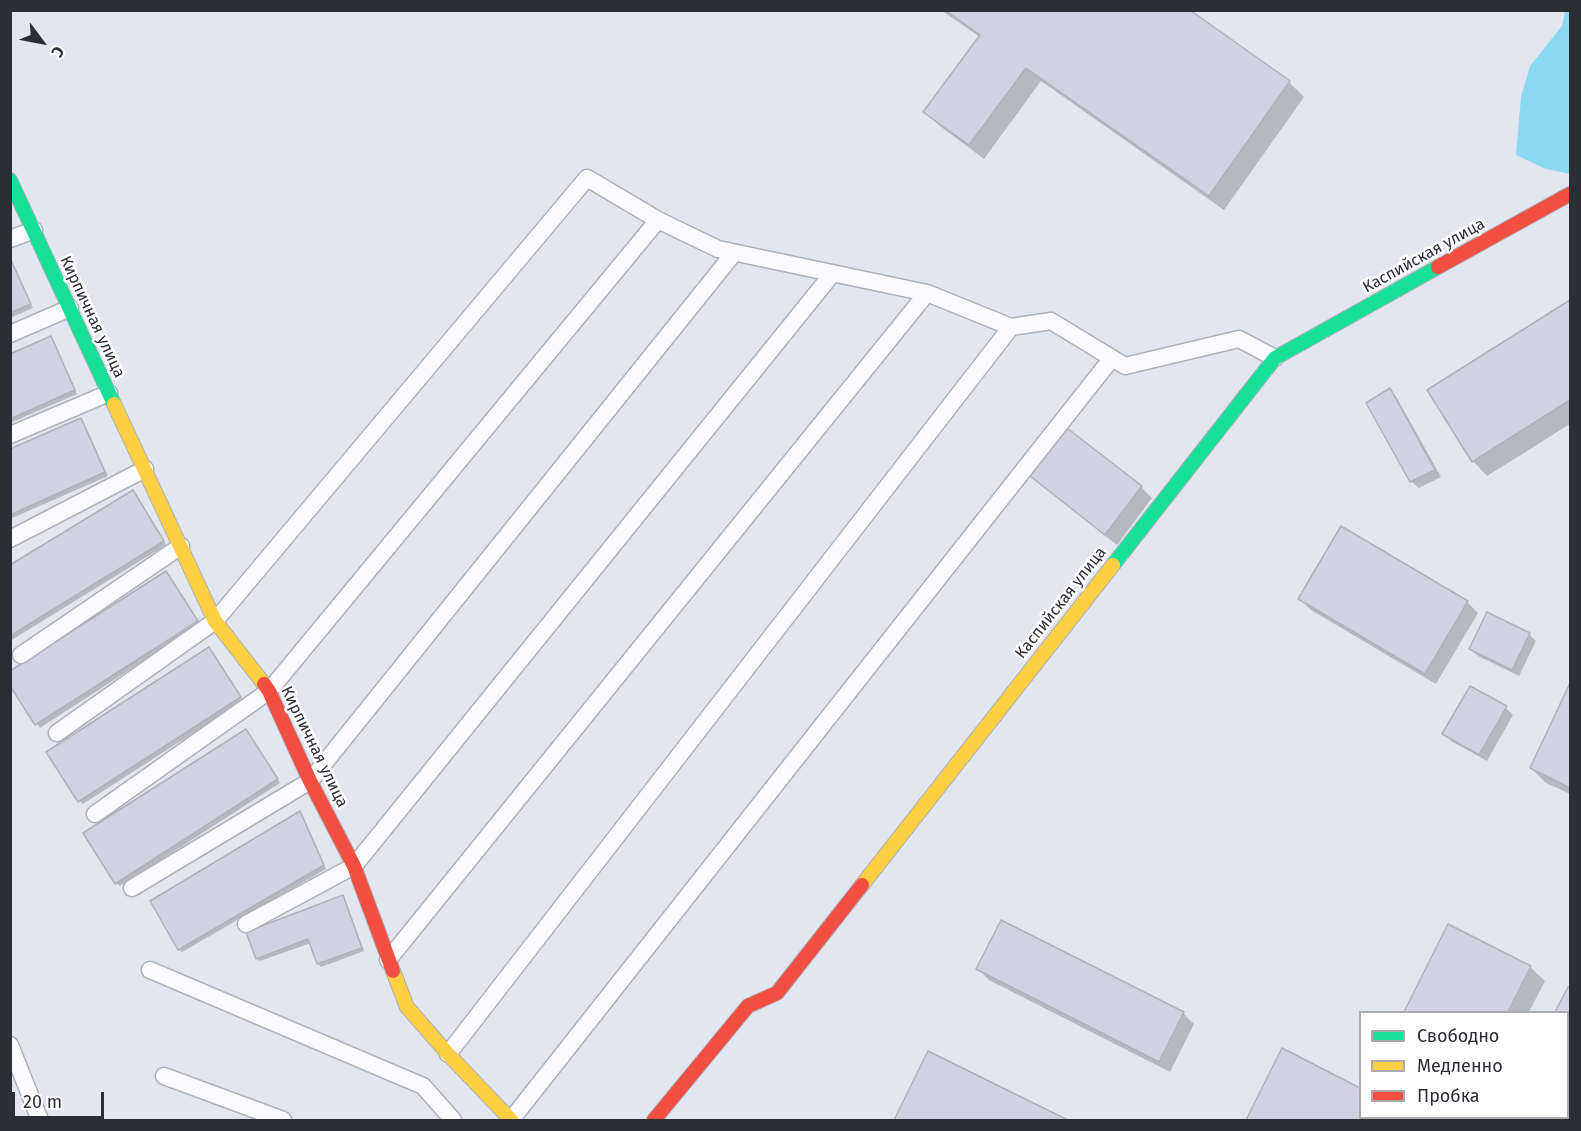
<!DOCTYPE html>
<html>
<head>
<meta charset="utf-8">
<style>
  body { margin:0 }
  #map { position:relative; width:1581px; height:1131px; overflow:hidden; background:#e2e6f0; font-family:"Fira Sans",sans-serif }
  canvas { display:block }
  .frame { position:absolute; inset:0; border:12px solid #2c2e35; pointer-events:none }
  .legend { position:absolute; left:1359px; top:1011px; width:210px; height:108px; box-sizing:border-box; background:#fff; border:2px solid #ababae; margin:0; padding:8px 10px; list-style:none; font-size:18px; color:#2c2e35 }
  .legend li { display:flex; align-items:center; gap:12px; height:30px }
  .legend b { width:30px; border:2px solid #ababae }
  .north { position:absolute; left:12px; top:12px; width:60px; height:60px; -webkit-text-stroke:4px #fff; paint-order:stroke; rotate:122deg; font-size:16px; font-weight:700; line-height:24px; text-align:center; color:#2c2e35 }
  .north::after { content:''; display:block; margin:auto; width:21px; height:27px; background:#2c2e35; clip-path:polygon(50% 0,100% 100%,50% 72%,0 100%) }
  .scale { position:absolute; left:12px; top:1092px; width:92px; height:27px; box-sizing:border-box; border:3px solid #2c2e35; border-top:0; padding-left:8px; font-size:18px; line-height:21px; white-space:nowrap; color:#2c2e35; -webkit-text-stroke:4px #fff; paint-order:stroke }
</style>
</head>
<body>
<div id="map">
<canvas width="1581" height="1131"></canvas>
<div class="frame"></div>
<ul class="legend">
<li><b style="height:8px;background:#16e098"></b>Свободно</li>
<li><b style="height:8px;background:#ffcf43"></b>Медленно</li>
<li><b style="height:8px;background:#f24e42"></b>Пробка</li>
</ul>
<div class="north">С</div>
<div class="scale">20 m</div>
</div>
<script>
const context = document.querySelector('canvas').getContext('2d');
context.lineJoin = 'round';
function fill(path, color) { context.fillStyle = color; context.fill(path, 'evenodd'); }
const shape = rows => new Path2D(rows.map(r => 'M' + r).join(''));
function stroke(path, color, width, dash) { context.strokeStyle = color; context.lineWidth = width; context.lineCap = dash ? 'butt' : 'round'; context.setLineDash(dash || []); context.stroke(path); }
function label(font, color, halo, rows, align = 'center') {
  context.font = font + ' "Fira Sans",sans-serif'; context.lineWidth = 5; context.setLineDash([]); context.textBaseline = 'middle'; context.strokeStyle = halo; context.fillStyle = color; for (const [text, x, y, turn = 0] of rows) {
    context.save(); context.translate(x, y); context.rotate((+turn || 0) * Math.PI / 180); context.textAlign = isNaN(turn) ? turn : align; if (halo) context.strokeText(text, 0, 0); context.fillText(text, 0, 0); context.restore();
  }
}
fill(shape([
  [1565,11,1570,11,1570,174,1546,169,1516,155,1521,97,1530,66,1562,26]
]), '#8bd8f1');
fill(shape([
  [941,10,1188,10,1289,82,1304,97,1224,210,1041,81,984,159,940,126,925,112,980,37],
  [10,257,33,308,10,318],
  [1570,302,1570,424,1487,476,1473,461,1429,391],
  [51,338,54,341,77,394,10,423,10,356],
  [1390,390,1397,398,1441,477,1419,488,1411,481],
  [81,420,84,423,108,476,10,519,10,451],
  [1068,430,1141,487,1152,498,1117,545,1043,487,1032,476],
  [133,492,166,545,10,641,10,567],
  [166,573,200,624,40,728,10,684],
  [1300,599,1467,602,1478,613,1436,684,1311,610],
  [1529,634,1536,641,1519,676,1478,656,1471,649],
  [212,652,243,701,83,804,80,801],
  [1570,687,1570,794,1546,783,1531,768],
  [1506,708,1513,715,1487,761,1451,741,1444,734],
  [249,734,280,783,120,886,116,883],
  [300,813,303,816,326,869,182,952,179,949],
  [342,897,345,900,364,951,321,967,318,964,311,943,260,961,257,958],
  [1448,926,1530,967,1545,981,1529,1012,1406,1012],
  [978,969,1183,1013,1194,1024,1170,1072,989,980],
  [1569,989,1570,989,1570,1120,1503,1120,1505,1118,1568,1118,1568,1012,1557,1012],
  [1283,1051,1360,1089,1360,1118,1477,1118,1476,1120,1248,1120],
  [929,1053,1065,1120,896,1120]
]), '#0003');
const building = shape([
  [945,10,1190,10,1290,81,1209,196,1026,68,969,145,923,112,980,35,945,10],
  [10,258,31,304,10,313,10,258],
  [1570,300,1570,400,1472,462,1427,390,1570,300],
  [51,336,75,390,10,419,10,354,51,336],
  [1390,388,1435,470,1410,482,1366,403,1390,388],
  [81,418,105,472,10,515,10,449,81,418],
  [1067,428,1142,486,1105,535,1030,476,1067,428],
  [133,490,164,541,10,636,10,565,133,490],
  [1341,526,1468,601,1425,674,1298,599,1341,526],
  [166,571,198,621,35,725,10,686,10,671,166,571],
  [1487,612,1530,633,1512,670,1469,649,1487,612],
  [209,647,241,697,78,802,46,752,209,647],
  [1570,683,1570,788,1530,768,1570,683],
  [1470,686,1507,706,1479,755,1442,734,1470,686],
  [246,729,278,779,115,884,83,833,246,729],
  [300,811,324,865,178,950,150,901,300,811],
  [343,895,362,948,317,964,308,939,256,959,246,932,343,895],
  [1001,920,1184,1012,1159,1062,976,969,1001,920],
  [1448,924,1531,966,1508,1012,1404,1012,1448,924],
  [1568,987,1570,988,1570,1120,1501,1120,1503,1118,1568,1118,1568,1012,1555,1012,1568,987],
  [1282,1048,1360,1088,1360,1118,1456,1118,1454,1120,1246,1120,1282,1048],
  [928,1051,1068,1120,894,1120,928,1051]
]);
fill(building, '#d2d0e3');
stroke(building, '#afb0b8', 1.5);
const lane = shape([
  [10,239,34,230],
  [10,334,70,308],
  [10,435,109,393],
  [10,539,145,469],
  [21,655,181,546],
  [57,733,215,621,587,178,658,220,718,249,927,293,1011,327,1051,321,1125,366,1239,339,1275,358],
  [95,814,269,691,658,220],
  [132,888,310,781,734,253],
  [246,924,354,866,833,273],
  [388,960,927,293],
  [150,970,423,1086,453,1120],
  [10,1045,40,1120],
  [448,1054,1011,327],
  [164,1076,283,1120],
  [511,1120,1112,358]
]);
const fast = shape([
  [10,180,114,404],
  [1113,565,1275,358,1438,267]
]);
const slow = shape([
  [114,404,215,621,264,684],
  [862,885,1113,565],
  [393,971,407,1007,448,1054,511,1120]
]);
const jam = shape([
  [1438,267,1570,194],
  [264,684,269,691,310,781,354,866,393,971],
  [654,1120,748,1006,777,993,862,885]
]);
stroke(lane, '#adb1b8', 19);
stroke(fast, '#adb1b8', 16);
stroke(slow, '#adb1b8', 16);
stroke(jam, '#adb1b8', 16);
stroke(lane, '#fbfbfd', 16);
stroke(fast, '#16e098', 14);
stroke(slow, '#ffcf43', 14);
stroke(jam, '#f24e42', 14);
label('16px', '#2c2e35', '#fff', [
  ["Каспийская улица",1424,256,-29],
  ["Кирпичная улица",92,317,65],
  ["Каспийская улица",1061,603,-52],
  ["Кирпичная улица",314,747,64]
]);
</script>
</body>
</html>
